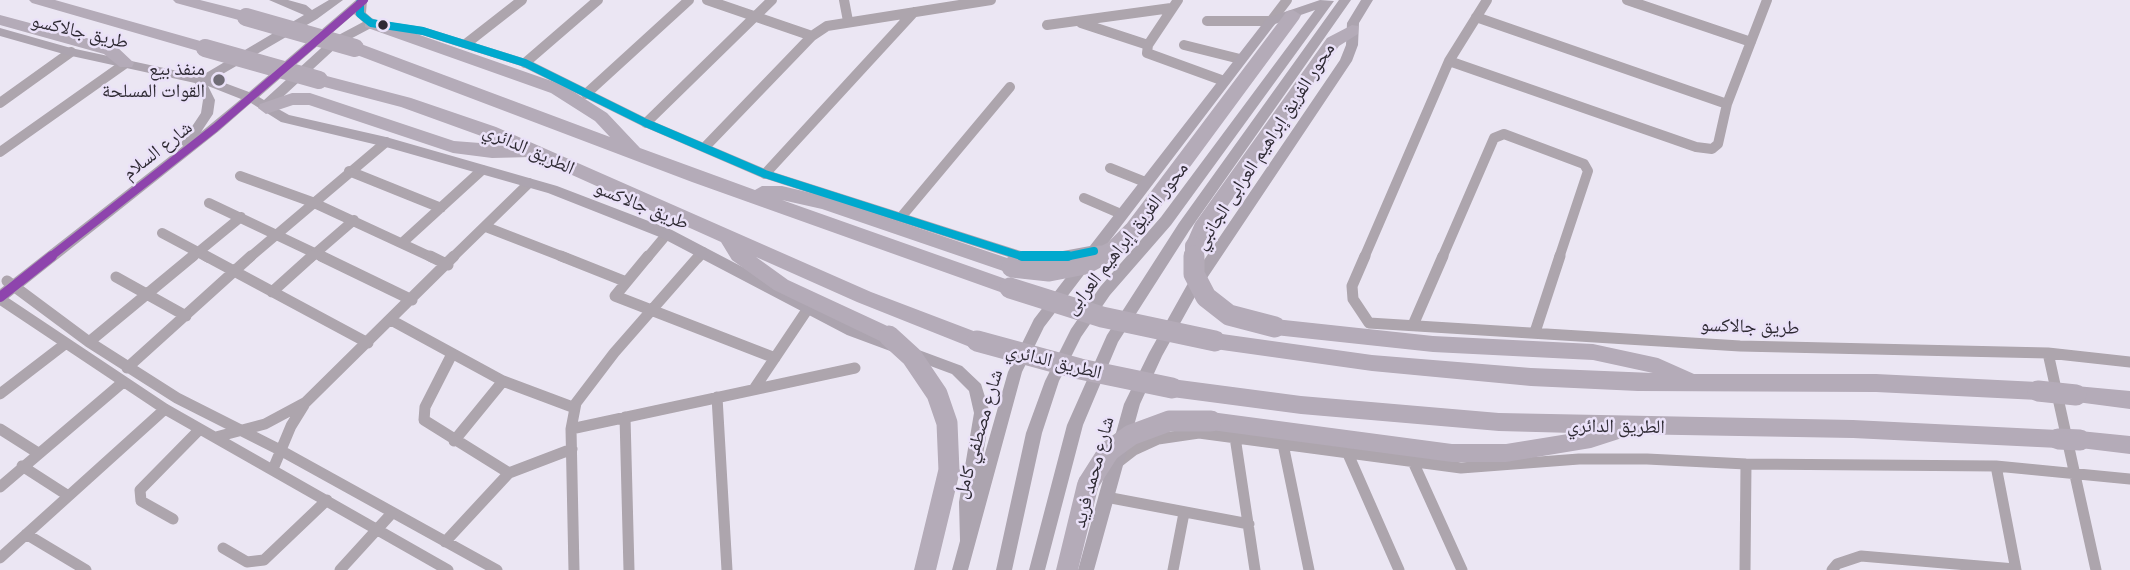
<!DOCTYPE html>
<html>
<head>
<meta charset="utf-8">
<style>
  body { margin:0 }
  canvas { display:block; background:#ebe6f3 }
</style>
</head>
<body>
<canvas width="2130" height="570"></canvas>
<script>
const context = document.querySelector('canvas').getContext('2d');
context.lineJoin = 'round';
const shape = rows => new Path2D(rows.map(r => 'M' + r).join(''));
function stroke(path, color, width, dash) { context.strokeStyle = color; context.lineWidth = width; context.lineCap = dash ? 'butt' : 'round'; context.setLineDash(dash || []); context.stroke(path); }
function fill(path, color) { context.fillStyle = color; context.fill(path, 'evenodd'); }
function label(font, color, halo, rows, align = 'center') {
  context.font = font + ' "Exo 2","Noto Naskh Arabic",sans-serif'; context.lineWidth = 5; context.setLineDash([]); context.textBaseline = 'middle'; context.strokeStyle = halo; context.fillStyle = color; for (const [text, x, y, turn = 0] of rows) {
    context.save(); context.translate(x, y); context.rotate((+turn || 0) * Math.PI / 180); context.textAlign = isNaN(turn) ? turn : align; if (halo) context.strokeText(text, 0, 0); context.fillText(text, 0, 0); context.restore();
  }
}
stroke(shape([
  [707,0,812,36],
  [844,0,848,21],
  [1178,0,1148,45,1147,53,1224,81],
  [1627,0,1751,42],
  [1476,17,1727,104],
  [1207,21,1271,21,1287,0],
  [1081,23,1148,45],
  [1047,25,1171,8],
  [467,43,522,0],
  [1184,45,1240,59],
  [1449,61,1696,147,1712,149,1718,144,1727,104,1767,0],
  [525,63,598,0],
  [586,94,689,0],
  [0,103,71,52],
  [646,123,772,0],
  [705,147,812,36,827,26,991,0],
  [0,152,126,63],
  [1110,168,1145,182],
  [349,171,441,208],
  [765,174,914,12],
  [240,176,312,202,433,258],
  [1084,198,1121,214],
  [209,203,325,258],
  [902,216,1010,87],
  [486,227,566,258],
  [162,233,209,258],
  [402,243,482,170],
  [191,258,241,217],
  [249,258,386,142],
  [310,258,354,220],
  [452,258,529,183],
  [647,258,667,234],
  [698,258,703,252],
  [1364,258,1449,61,1487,0],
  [1442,258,1494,138,1504,134,1584,164,1588,171,1559,258]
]), '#ada5ad', 10);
stroke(shape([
  [206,256,368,343],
  [321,256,412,300],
  [430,256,448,265],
  [561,256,624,281],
  [648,256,615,296,775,358],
  [1365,256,1352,286,1353,299,1369,323,1740,346,2048,353,2130,362],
  [116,277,186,316],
  [7,281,89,342,177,398,280,450,497,570],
  [272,292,312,256],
  [0,299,165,409,448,570],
  [391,320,503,381,575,408],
  [1413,325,1443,256],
  [1535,332,1560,256],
  [89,342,193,256],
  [2048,353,2096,570],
  [452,354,425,407,424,420,509,473],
  [127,368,251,256],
  [754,389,807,310],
  [0,394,65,344],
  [717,397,727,570],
  [625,417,629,570],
  [0,429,38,453],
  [571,429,855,368],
  [216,437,265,424,306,402,454,256],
  [1235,437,1255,570],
  [454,441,503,381],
  [1283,444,1309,570],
  [1348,454,1399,570],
  [1116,464,1134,450,1158,439,1199,433,1461,468,1579,459,1647,459,1746,464,1996,466,2130,479],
  [1414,464,1462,570],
  [22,466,67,495],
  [1996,466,2016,570],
  [273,469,291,426,304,405],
  [0,487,122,383],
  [1106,497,1249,524],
  [173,519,141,501,140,490,200,429],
  [26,534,86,570],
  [445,542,509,473,572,449],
  [223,548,247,562,264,560,327,500],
  [0,558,165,409],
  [340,570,392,513],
  [574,570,571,429,576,403,614,353,699,256],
  [1173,570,1184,513],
  [1745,570,1746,464],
  [1832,570,1837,564,1861,556,2015,569]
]), '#ada5ad', 11);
fill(shape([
  [269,0,288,0,306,5,312,10,329,0,343,0,317,19,214,79,249,92,356,0,367,0,366,13,374,20,423,27,529,60,650,120,770,171,1024,252,1052,253,1090,246,1267,18,1320,0,1334,1,1171,225,1110,295,1081,337,1059,381,1042,433,1012,570,996,570,1026,433,1045,381,1071,329,1100,287,1161,217,1315,10,1275,24,1044,327,1022,372,968,570,952,570,960,541,959,502,974,413,969,391,952,374,847,335,662,238,548,193,386,147,281,122,251,103,219,131,5,301,0,303,0,289,183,146,181,143,201,113,203,100,195,83,67,55,0,36,0,28,71,48,201,76,304,15,269,0],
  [354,14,363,22,331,39,264,100,259,97,354,14],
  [373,27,422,35,521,66,642,126,760,177,1024,262,1052,263,1081,258,1034,319,1008,372,981,467,990,413,981,384,962,366,857,327,672,230,557,186,386,137,289,115,273,106,339,45,373,27],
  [208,86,241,99,201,132,213,114,215,100,208,86],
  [1339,0,1351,0,1189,231,1118,342,1083,425,1045,570,1029,570,1067,425,1107,335,1179,223,1339,0],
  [1361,0,1373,0,1359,23,1358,45,1352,61,1197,293,1162,356,1140,404,1094,570,1078,570,1124,404,1149,353,1187,285,1340,60,1346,45,1347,23,1361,0]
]), '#aca4af');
fill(shape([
  [29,0,55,0,211,44,213,48,205,53,32,3,29,0],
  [173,0,200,0,252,13,254,17,246,22,176,3,173,0],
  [1293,10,1301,15,1299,19,1139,236,1125,236,1123,231,1125,226,1287,11,1293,10],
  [0,15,116,46,134,63,132,67,120,67,104,54,0,25,0,15],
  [371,18,563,85,607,113,640,148,755,190,762,186,782,186,824,196,1019,262,1022,267,1019,272,1012,274,822,209,782,200,1017,283,1020,288,1017,293,1010,296,1003,293,692,182,349,52,349,44,361,44,610,137,595,121,551,93,365,27,365,19,371,18],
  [1352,25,1358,26,1358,34,1339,46,1210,231,1201,251,1187,251,1185,246,1195,223,1327,38,1352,25],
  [319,74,411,98,496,127,871,292,984,335,987,341,984,347,970,347,857,302,756,257,788,280,896,330,899,336,896,342,882,342,774,290,732,260,721,242,532,157,492,158,453,153,309,105,293,105,266,114,258,108,260,104,292,93,310,93,454,141,506,145,401,107,313,84,311,80,319,74],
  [1275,319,1433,336,1593,344,1658,358,1694,374,1876,374,2038,382,2045,385,2048,391,2045,397,2038,400,1876,392,1638,391,1531,386,1372,371,1215,349,1208,347,1205,341,1208,335,1215,333,1372,355,1531,368,1653,373,1593,360,1433,352,1275,335,1268,333,1265,327,1268,321,1275,319],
  [1172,379,1301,396,1499,413,1853,420,2058,430,2066,432,2069,439,2066,446,2058,448,1853,438,1625,434,1622,438,1591,448,1506,462,1452,462,1211,430,1204,427,1200,421,1204,415,1211,412,1452,444,1506,444,1574,433,1499,431,1301,414,1172,397,1165,394,1162,388,1165,382,1172,379],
  [2076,386,2130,391,2130,409,2069,401,2066,395,2069,389,2076,386],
  [2080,431,2130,436,2130,454,2072,447,2069,440,2072,433,2080,431],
  [949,461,957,464,960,471,936,570,914,570,938,471,941,464,949,461],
  [1088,474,1096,477,1099,484,1078,570,1056,570,1077,484,1080,477,1088,474]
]), '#b4abb8');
stroke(shape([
  [246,17,355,48],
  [205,48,319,80],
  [1194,246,1194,258],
  [1097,258,1113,250,1132,231]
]), '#b4abb8', 18);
stroke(shape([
  [1194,256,1194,274,1206,297,1229,315,1275,327],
  [1012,267,1049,271,1085,264,1100,256],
  [1010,288,1102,317,1215,341],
  [889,336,912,357,937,394,947,423,949,471],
  [977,341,1080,369,1172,388],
  [2038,391,2076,395],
  [2058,439,2080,440],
  [1088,484,1109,451,1131,435,1169,421,1211,421]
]), '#b4abb8', 21);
stroke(shape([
  [360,3,360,14,371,23,423,31,525,63,646,123,765,174,1024,257,1065,257,1094,251]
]), '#00a9ce', 8);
stroke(shape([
  [1022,256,1068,256]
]), '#00a9ce', 10);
stroke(shape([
  [49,258,215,128,364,0]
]), '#8e44ad', 8);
stroke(shape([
  [0,297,52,256]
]), '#8e44ad', 10);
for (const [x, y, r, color] of [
  [383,25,6,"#2e2a33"],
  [219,80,7,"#706c76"]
]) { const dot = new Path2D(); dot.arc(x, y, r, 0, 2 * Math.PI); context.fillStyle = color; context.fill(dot); stroke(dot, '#eae1f8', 2.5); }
label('19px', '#2e2a33', '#eae1f8', [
  ["طريق جالاكسو",80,31,13],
  ["محور الفريق إبراهيم العرابى الجانبي",1264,146,-57],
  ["الطريق الدائري",529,149,24],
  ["شارع السلام",157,150,-38],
  ["طريق جالاكسو",642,205,22],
  ["محور الفريق إبراهيم العرابى",1126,238,-52],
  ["طريق جالاكسو",1750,326,2],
  ["الطريق الدائري",1054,361,14],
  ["الطريق الدائري",1616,426,1],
  ["شارع مصطفي كامل",978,434,-74],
  ["شارع محمد فريد",1093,472,-75]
]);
label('19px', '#2e2a33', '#eae1f8', [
  ["منفذ بيع",205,69],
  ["القوات المسلحة",205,91]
], 'right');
</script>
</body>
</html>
